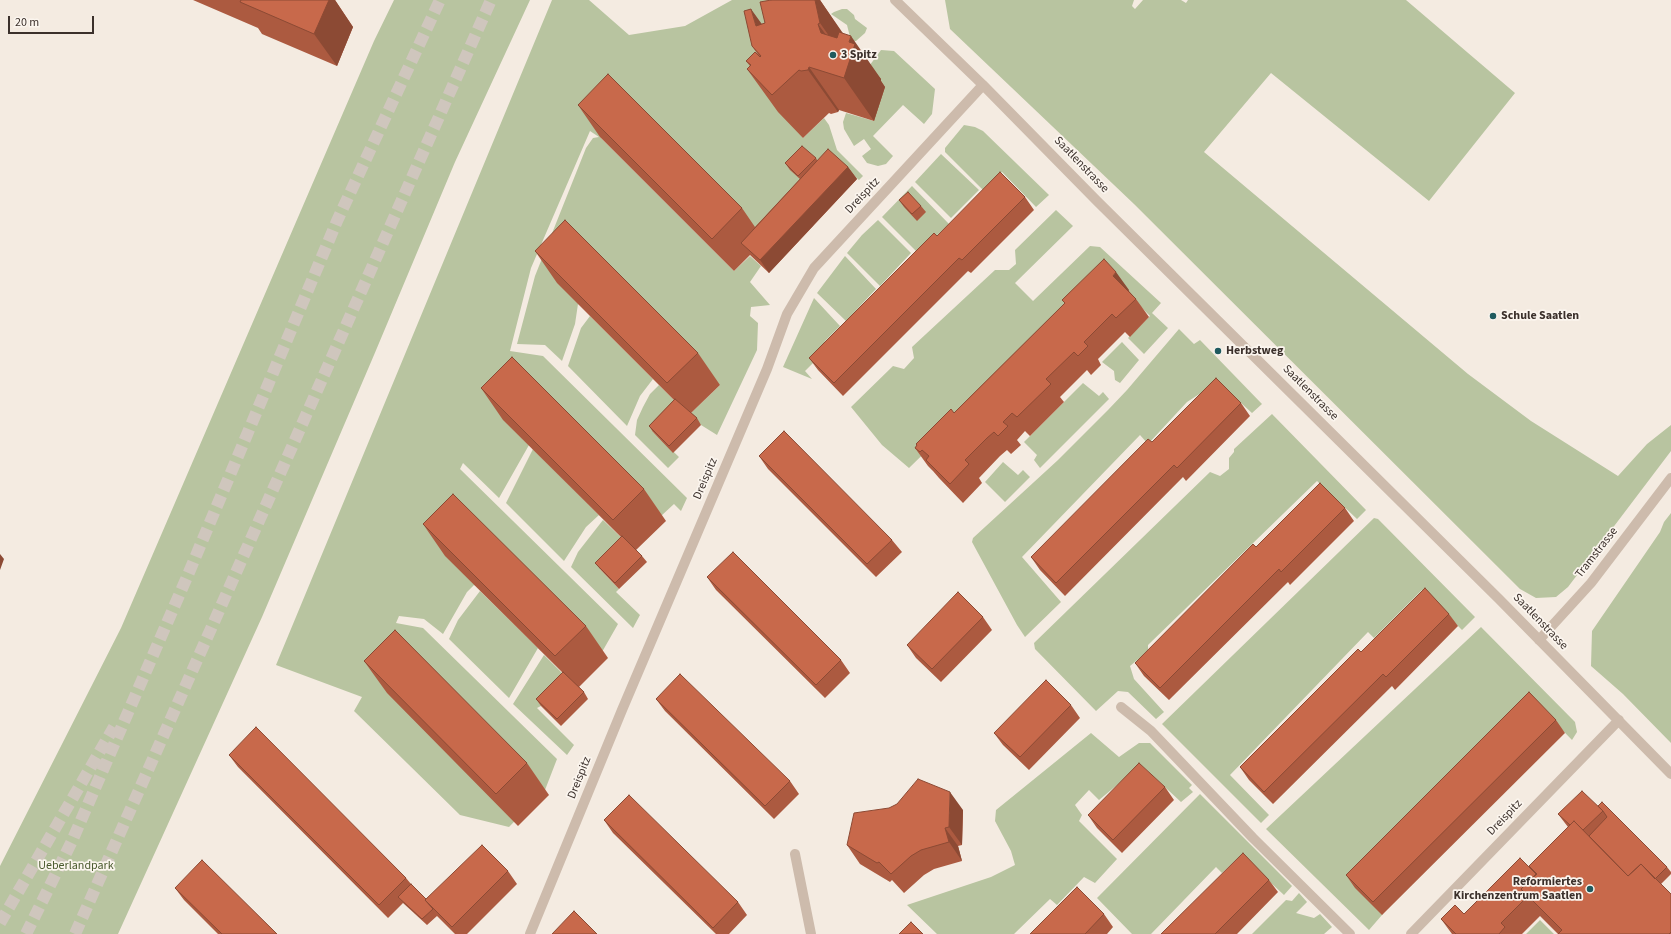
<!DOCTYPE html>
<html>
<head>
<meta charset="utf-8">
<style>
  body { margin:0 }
  #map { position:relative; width:1671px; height:934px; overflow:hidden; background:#f4ebe1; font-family:"Source Sans 3",sans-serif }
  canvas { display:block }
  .scale { position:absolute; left:8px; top:16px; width:86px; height:18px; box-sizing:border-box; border:2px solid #3b302b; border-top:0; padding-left:5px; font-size:12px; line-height:14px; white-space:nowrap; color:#3b302b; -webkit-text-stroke:3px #fbf5ee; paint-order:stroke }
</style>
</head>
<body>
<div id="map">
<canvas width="1671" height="934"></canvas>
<div class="scale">20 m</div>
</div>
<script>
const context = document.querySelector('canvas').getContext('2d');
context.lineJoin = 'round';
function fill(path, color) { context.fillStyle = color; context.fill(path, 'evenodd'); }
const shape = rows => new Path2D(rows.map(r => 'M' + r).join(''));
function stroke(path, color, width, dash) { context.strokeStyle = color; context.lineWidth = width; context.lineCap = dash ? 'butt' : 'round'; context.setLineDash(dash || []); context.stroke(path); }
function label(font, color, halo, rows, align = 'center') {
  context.font = font + ' "Source Sans 3",sans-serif'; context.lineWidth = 3.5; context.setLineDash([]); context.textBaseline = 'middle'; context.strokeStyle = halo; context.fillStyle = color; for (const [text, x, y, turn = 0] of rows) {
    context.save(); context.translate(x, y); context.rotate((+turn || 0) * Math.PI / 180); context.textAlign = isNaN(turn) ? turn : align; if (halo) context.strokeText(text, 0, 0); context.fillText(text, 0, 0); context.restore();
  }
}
fill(shape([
  [394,0,530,0,455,162,374,355,262,617,118,934,0,934,0,866,121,628,374,41],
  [552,0,589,0,629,35,685,26,732,0,768,0,764,3,803,138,824,118,829,125,837,150,863,176,859,180,837,162,764,239,600,137,734,271,750,256,761,266,750,282,770,305,751,307,750,316,758,323,757,350,717,435,701,425,690,414,720,385,578,304,575,324,562,361,545,345,517,344,535,276,586,148,593,138,599,137,590,131,531,268,510,351,543,356,687,498,681,511,674,504,661,516,503,419,529,445,499,498,463,463,460,469,618,624,602,652,474,585,467,592,443,634,424,619,399,616,396,623,423,628,557,759,545,790,509,827,460,815,354,711,362,697,276,665],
  [945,0,1134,0,1132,6,1135,9,1143,0,1181,0,1186,3,1188,0,1406,0,1515,93,1429,201,1271,73,1204,152,1468,374,1531,421,1618,476,1647,444,1671,425,1671,451,1568,587,1556,597,1536,598,1520,589,1134,204,950,29],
  [842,9,847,9,854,15,855,19,867,28,865,33,856,41,851,41,847,25,831,14,834,12],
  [881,50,894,51,935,89,932,114,924,124,903,105,873,136,893,156,886,164,878,166,867,163,862,156,871,149,864,139,854,146,844,129,843,122,846,113,874,121,864,73],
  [964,125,975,127,983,131,1049,195,1036,207,1002,172,983,190,945,152,945,148],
  [941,154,979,190,951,218,915,182],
  [912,186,949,224,918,253,882,217],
  [1056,210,1073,226,1015,283,1033,301,1090,246,1100,247,1161,303,1152,313,1168,328,1144,354,1128,338,1150,316,1108,274,909,468,882,445,851,407,893,366,904,369,914,358,912,347,995,270,1009,270,1016,264,1015,250],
  [878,220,911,253,880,286,847,253,862,235],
  [845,256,876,289,846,321,817,293],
  [814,298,840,326,825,341,817,359,805,371,812,379,783,367],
  [590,316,653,379,640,396,627,426,568,366,581,328],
  [1179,329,1194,344,1200,340,1262,404,1252,413,1218,382,1187,402,1148,444,1140,435,1022,557,1061,602,1025,637,1017,625,972,542,973,538,1058,460,1108,410,1127,390],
  [1122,342,1139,360,1120,383,1115,380,1114,371,1102,362],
  [1083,383,1099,396,1103,392,1109,399,1040,468,1034,460,1037,455,1024,442],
  [659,385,680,406,653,432,679,457,668,468,635,435,637,420,643,407,650,394],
  [1272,414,1366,510,1357,519,1317,481,1148,645,1148,651,1130,666,1134,679,1164,712,1156,719,1128,692,1118,691,1096,711,1035,649,1034,643,1210,472,1220,476,1229,469,1229,458,1234,452,1234,449],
  [533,449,599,515,586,527,564,561,506,503],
  [1003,462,1018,475,1023,470,1030,477,1005,502,985,482],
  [1671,513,1671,743,1623,694,1591,666,1592,631,1660,532,1664,522],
  [1374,518,1378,519,1475,617,1462,630,1422,590,1374,638,1368,632,1230,775,1269,815,1261,823,1162,724],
  [603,520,627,543,600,569,619,589,616,592,640,615,633,628,571,567,578,552],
  [480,591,538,648,509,698,449,639,458,620],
  [1481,627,1575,722,1577,732,1572,740,1538,705,1382,915,1369,930,1266,829],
  [544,655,568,679,541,706,537,708,574,745,567,755,513,704],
  [1091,733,1119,757,1139,743,1150,743,1192,785,1189,788,1193,792,1181,802,1141,765,1099,800,1089,790,1075,805,1082,815,1079,821,1117,859,1095,883,1084,877,1057,905,1050,899,1014,934,937,934,907,905,991,877,1015,865,1011,851,995,821,996,810],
  [1200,794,1292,886,1284,895,1241,855,1222,873,1216,867,1151,934,1132,934,1097,898],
  [1299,893,1307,902,1296,913,1314,918,1320,914,1332,927,1324,934,1252,934,1286,900,1292,901],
  [1540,920,1554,934,1526,934]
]), '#b8c4a0');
stroke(shape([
  [0,923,114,727],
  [26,934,72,841,187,577,337,221,440,0],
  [75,934,491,0]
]), '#cfc6bd', 12, [12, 6]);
stroke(shape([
  [895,0,983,85,1097,201,1499,599,1671,774],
  [1539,640,1591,583,1671,478],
  [1121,707,1151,731,1253,838,1350,934],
  [795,854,811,934],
  [530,934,622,710,767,369,787,314,814,268,983,85],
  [1411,934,1619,720]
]), '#cdbbac', 10);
fill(shape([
  [193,0,335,0,353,27,337,66,262,34,258,28],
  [771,0,820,0,842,33,881,79,881,81,885,87,874,121,839,110,838,112,831,114,829,113,803,138,778,112,747,69,750,66,746,61,759,56,752,46,762,24,765,23],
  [578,105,742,208,755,227,800,179,790,170,785,163,816,158,817,160,848,167,857,179,769,273,750,255,734,271,600,137],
  [1025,197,1034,210,971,273,968,271,843,396,818,370,809,358,937,236],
  [899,200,921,206,926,212,917,221,904,207],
  [535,251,698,353,720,385,691,413,697,418,701,425,673,453,653,432,649,426,674,400,557,283],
  [1129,290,1129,291,1136,299,1149,317,1130,337,1125,332,1098,359,1101,365,1091,375,1087,370,1060,397,1064,402,1030,436,1025,431,1017,440,1021,445,1011,454,1007,450,1000,456,979,478,982,483,963,503,939,478,933,471,928,466,915,448,917,445,916,444,954,413,1065,303,1062,300],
  [481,388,644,489,666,521,636,550,642,556,647,562,619,589,600,569,595,563,621,537,503,420],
  [1241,403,1250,416,1186,481,1183,477,1065,596,1040,570,1031,557,1152,442],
  [759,456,892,540,902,552,876,577,768,469],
  [1345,508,1354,521,1290,585,1288,582,1169,700,1144,676,1135,663,1256,547],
  [423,524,586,626,608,658,579,687,584,692,588,699,561,726,541,706,536,699,563,673,445,556],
  [707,577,841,660,850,673,825,698,716,590],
  [1449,614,1458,626,1395,690,1392,686,1273,804,1249,780,1240,767,1361,652],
  [983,617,992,630,941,682,916,658,907,645],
  [364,661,527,763,549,795,518,826,387,693],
  [656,699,790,781,799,794,774,819,665,711],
  [1071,705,1080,718,1029,770,1003,745,994,733],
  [1556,720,1565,733,1382,915,1355,888,1346,875],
  [229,755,406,878,411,884,426,899,508,871,517,884,467,934,455,934,437,916,427,925,403,903,388,918,238,767],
  [1165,787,1174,800,1122,853,1097,828,1088,815],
  [1598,806,1667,867,1671,872,1671,874,1661,884,1671,894,1671,934,1558,934,1540,916,1522,934,1452,934,1441,919,1464,914,1533,871,1529,866,1568,827,1558,814],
  [963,810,962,845,958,846,962,861,934,869,924,875,904,893,892,880,890,882,860,864,847,845],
  [604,820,738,902,747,915,729,934,716,934,613,833],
  [1269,880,1278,892,1237,934,1161,934],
  [175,888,277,934,218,934,184,900],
  [1104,914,1113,927,1107,934,1030,934]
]), '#ac5a40');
fill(shape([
  [329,0,335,0,353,27,337,66,314,34],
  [815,0,820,0,849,42,851,36,881,79,881,81,885,87,874,121,844,78,821,33,818,24,848,65,848,63,820,23],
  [751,9,782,52,756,26],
  [809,67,839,110,838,112,808,70],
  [848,167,857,179,769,273,760,260],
  [1116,272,1129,290,1126,294,1113,276],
  [0,554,4,559,0,570],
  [950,792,963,810,962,845,949,827],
  [945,828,958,846,962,861,949,842]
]), '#8c4a34');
const building = shape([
  [241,0,329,0,314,34,240,2,241,0],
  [771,0,815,0,820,23,818,24,821,33,837,38,839,32,851,36,849,42,855,44,844,78,809,67,808,70,801,71,799,70,772,95,747,69,751,65,746,61,755,52,760,57,761,56,752,46,744,11,751,9,756,26,765,23,760,2,771,0],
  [608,74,742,208,712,239,578,105,608,74],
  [802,146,816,158,798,176,785,163,802,146],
  [828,149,848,167,760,260,741,243,828,149],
  [1000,172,1025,197,962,260,959,258,834,383,809,358,934,233,937,236,1000,172],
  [908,192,921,206,912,214,899,200,908,192],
  [565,220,698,353,667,383,535,251,565,220],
  [1104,259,1116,272,1113,276,1136,299,1116,318,1112,314,1084,342,1088,346,1078,356,1074,352,1046,379,1051,384,1017,417,1012,413,1003,422,1008,426,998,436,994,432,987,438,965,460,969,464,950,484,926,460,929,456,922,450,920,452,915,448,917,445,916,444,951,409,954,413,1065,303,1062,300,1104,259],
  [512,357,644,489,613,520,481,388,512,357],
  [1216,378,1241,403,1177,468,1174,465,1056,583,1031,557,1148,439,1152,442,1216,378],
  [675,399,697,418,669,446,649,426,675,399],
  [784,431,892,540,867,564,759,456,784,431],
  [1320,483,1345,508,1281,572,1279,569,1160,688,1135,663,1253,544,1256,547,1320,483],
  [453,494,586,626,555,656,423,524,453,494],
  [622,536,642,556,615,583,595,563,622,536],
  [733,552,841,660,816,685,707,577,733,552],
  [1425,588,1449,614,1386,677,1383,674,1264,792,1240,767,1358,649,1361,652,1425,588],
  [958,592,983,617,932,669,907,645,958,592],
  [395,630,527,763,496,794,364,661,395,630],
  [563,672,584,692,557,719,536,699,563,672],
  [680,674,790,781,765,806,656,699,680,674],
  [1046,680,1071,705,1020,757,994,733,1046,680],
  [1529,692,1556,720,1373,902,1346,875,1529,692],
  [256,727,406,878,379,905,229,755,256,727],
  [1139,763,1165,787,1113,840,1088,815,1139,763],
  [918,779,950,792,949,827,945,828,949,842,921,850,911,856,891,874,879,862,877,863,847,845,854,813,889,808,897,804,918,779],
  [1582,791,1603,811,1583,830,1574,821,1570,825,1558,814,1582,791],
  [629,795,738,902,713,928,604,820,629,795],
  [1602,802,1667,867,1655,879,1641,864,1628,876,1589,836,1607,817,1603,811,1598,806,1602,802],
  [1574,821,1628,876,1641,864,1671,894,1671,932,1669,934,1558,934,1562,930,1521,889,1537,874,1529,866,1574,821],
  [482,845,508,871,452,927,425,900,482,845],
  [1243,853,1269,880,1215,934,1161,934,1243,853],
  [1520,858,1536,874,1521,889,1527,897,1501,923,1505,927,1499,934,1456,934,1441,919,1455,905,1464,914,1520,858],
  [202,860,277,934,222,934,175,888,202,860],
  [411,884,426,899,425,900,433,909,422,919,398,897,411,884],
  [1077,887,1104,914,1085,934,1030,934,1077,887],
  [574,911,597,934,552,934,574,911],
  [911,922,923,934,899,934,911,922]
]);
fill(building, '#c8694b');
stroke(building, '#8c4a34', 1);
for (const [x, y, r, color] of [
  [833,55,4,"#1f5a5e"],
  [1493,316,4,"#1f5a5e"],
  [1218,351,4,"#1f5a5e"],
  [1590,889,4,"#1f5a5e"]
]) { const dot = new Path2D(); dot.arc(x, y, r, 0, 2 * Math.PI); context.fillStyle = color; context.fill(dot); stroke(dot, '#fbf5ee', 1.5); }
label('bold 12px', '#3b302b', '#fbf5ee', [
  ["3 Spitz",841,55],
  ["Schule Saatlen",1501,316],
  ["Herbstweg",1226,351],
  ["Reformiertes",1582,882,"right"],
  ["Kirchenzentrum Saatlen",1582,896,"right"]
], 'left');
label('12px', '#3b302b', '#fbf5ee', [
  ["Saatlenstrasse",1081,165,46],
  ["Dreispitz",863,196,-47],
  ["Saatlenstrasse",1310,393,45],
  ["Dreispitz",706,479,-67],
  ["Tramstrasse",1597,553,-52],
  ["Saatlenstrasse",1540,622,46],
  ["Dreispitz",580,778,-68],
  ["Dreispitz",1505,818,-46]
]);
label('12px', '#4a5a2e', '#fbf5ee', [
  ["Ueberlandpark",76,866]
]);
</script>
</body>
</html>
